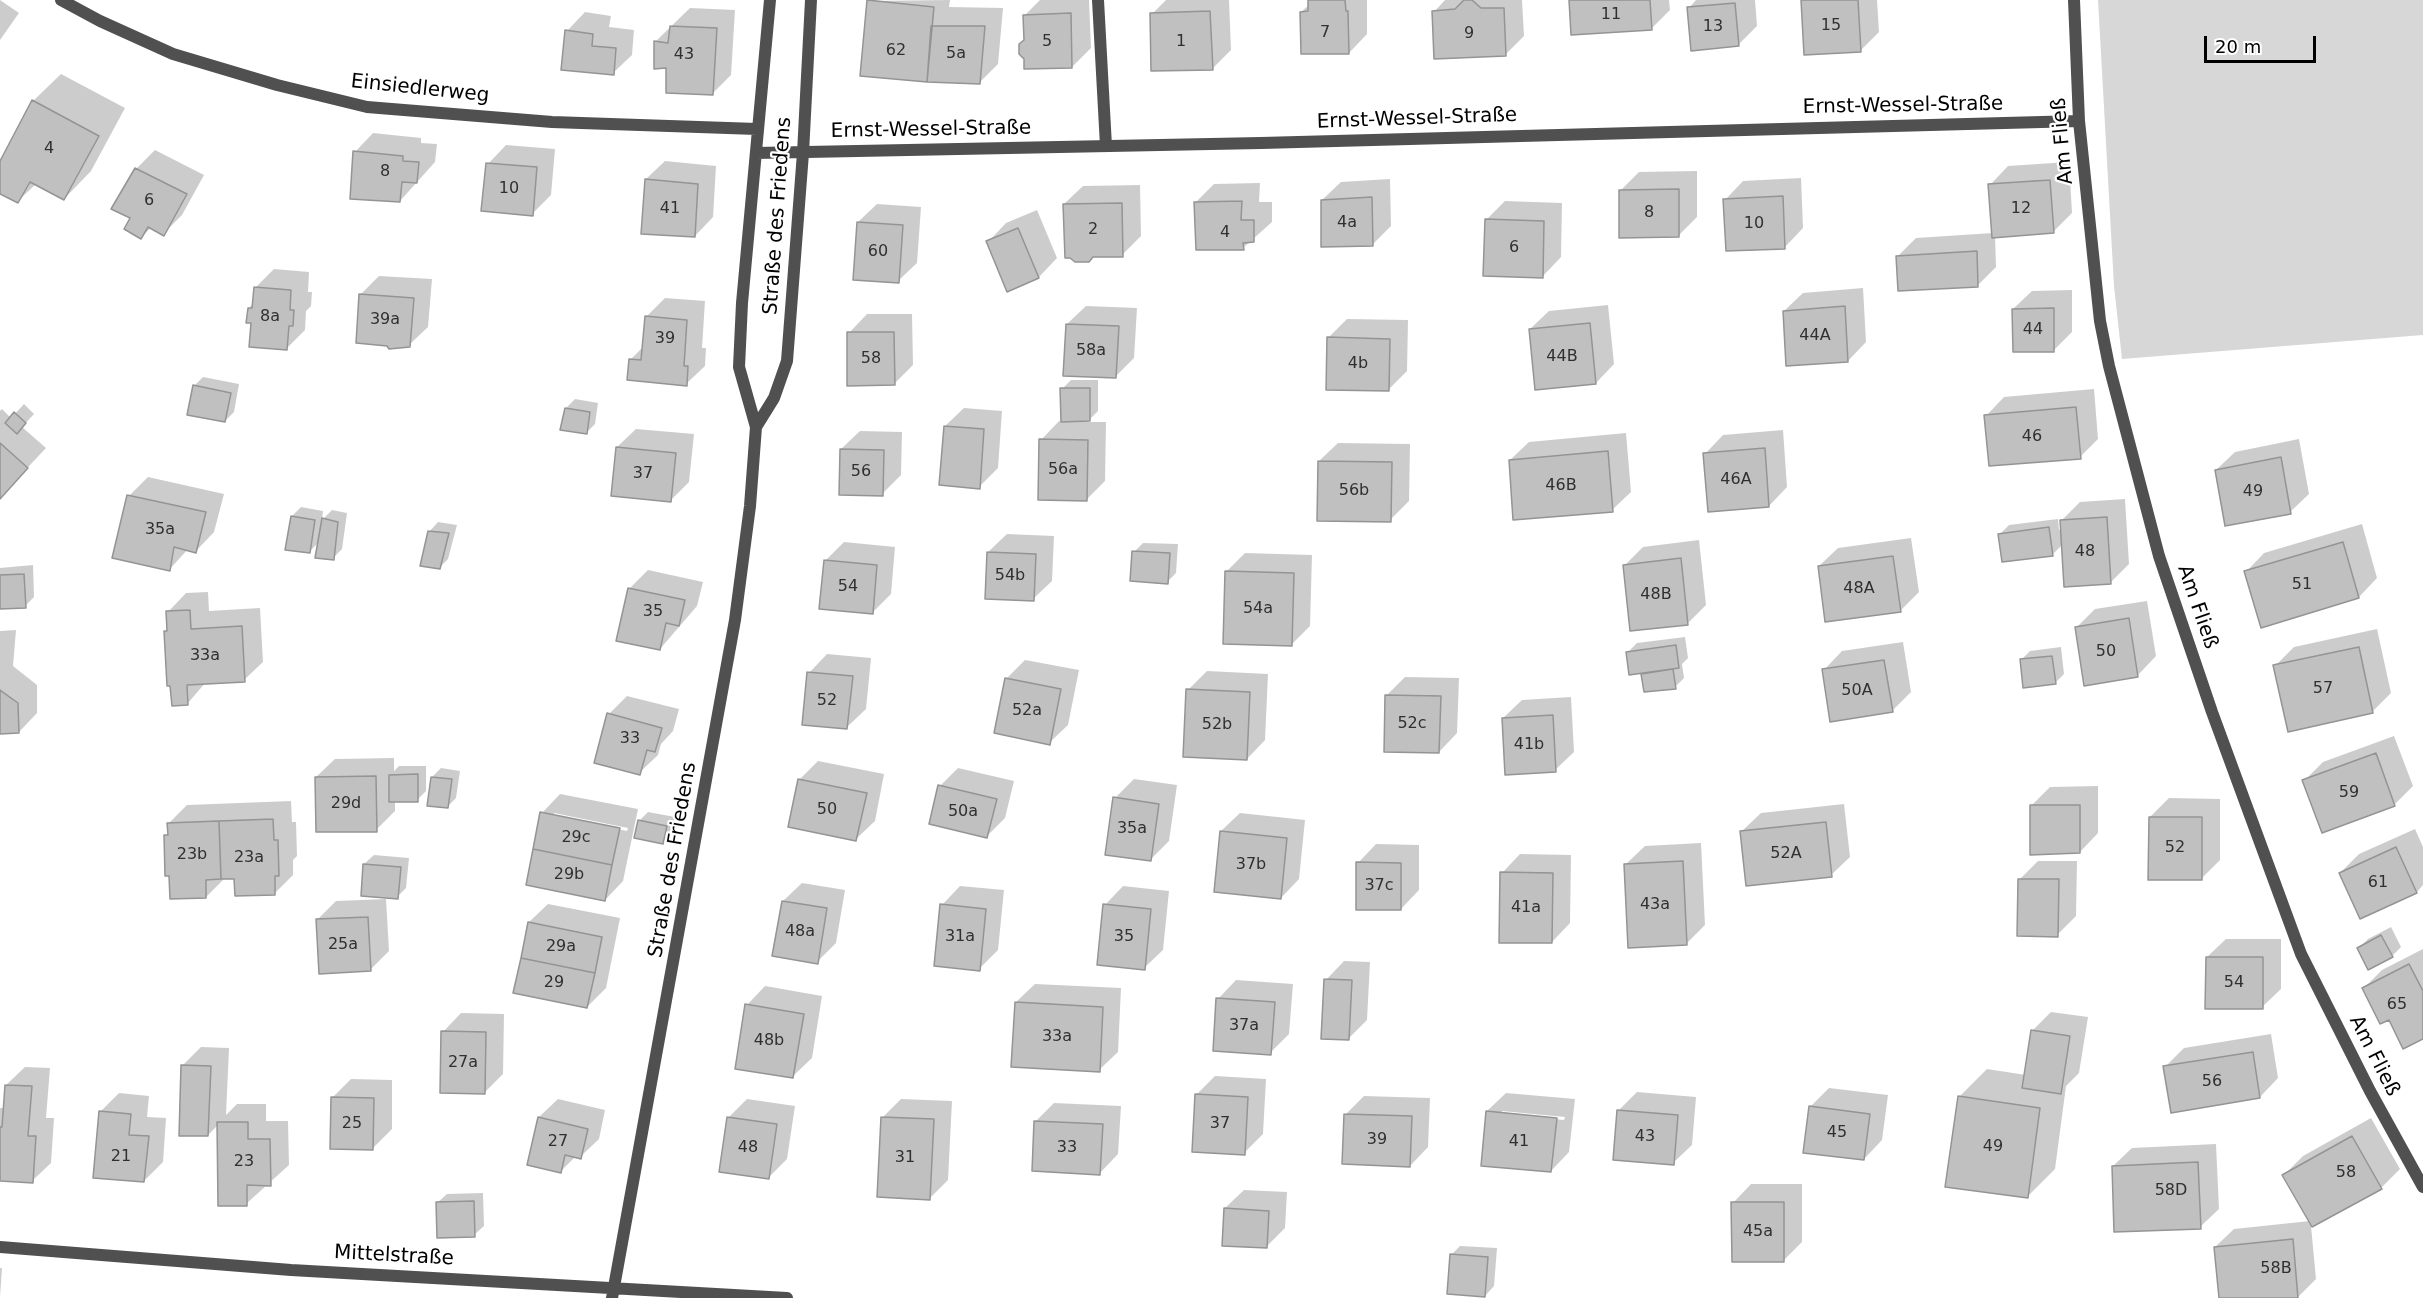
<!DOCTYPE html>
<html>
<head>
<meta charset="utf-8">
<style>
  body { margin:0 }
  #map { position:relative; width:2423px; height:1298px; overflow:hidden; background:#fff; font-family:"DejaVu Sans",sans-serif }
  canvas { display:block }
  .scale { position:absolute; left:2204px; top:36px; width:112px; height:27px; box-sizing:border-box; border:3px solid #000; border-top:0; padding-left:8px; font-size:18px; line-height:21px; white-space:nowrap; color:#000; -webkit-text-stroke:4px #fff; paint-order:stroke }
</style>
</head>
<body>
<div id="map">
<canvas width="2423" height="1298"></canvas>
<div class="scale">20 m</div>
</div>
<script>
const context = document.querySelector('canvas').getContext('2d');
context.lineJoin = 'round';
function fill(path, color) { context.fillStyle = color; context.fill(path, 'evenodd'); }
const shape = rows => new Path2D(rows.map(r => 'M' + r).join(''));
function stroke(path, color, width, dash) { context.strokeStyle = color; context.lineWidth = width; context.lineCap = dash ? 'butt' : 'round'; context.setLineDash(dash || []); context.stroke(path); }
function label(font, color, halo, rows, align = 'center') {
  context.font = font + ' "DejaVu Sans",sans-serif'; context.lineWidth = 4.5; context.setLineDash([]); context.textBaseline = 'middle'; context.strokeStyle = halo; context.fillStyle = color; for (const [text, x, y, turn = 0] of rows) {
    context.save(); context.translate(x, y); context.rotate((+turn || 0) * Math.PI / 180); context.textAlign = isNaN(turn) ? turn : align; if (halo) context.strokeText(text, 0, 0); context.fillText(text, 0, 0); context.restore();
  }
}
fill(shape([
  [2098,0,2423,0,2423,335,2122,359,2114,286]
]), '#d7d7d7');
fill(shape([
  [0,0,19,13,0,40],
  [950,0,949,7,1003,8,998,64,979,83,868,1],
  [1040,0,1089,0,1091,48,1072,67,1026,58,1025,15],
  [1166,0,1229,0,1231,50,1212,69,1152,14],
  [1309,0,1367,0,1367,34,1349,53,1301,12,1309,5],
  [1445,0,1522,0,1524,36,1505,55,1434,12],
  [1571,0,1669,0,1670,10,1651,29],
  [1696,0,1755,0,1757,26,1738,45,1689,8],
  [1802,0,1877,0,1879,32,1861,50],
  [690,8,735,10,731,75,712,94,668,66,655,42],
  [585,12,611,16,609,27,634,30,632,55,613,73,567,31],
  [61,74,125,108,91,171,64,199,36,184,18,201,0,192,0,164,33,101],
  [373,133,421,138,421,143,437,144,435,162,400,201,355,152],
  [506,145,555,149,551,195,532,214,488,164],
  [155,150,204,175,182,215,163,234,152,227,141,237,132,218,113,208,136,169],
  [665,161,716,166,713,217,695,236,646,179],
  [2069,162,2072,213,2053,232,1995,236,1996,267,1978,285,1897,257,1916,238,1993,233,1990,185,2008,166],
  [1697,171,1697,217,1679,235,1620,191,1639,172],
  [1801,178,1803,228,1785,247,1725,200,1743,181],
  [1390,179,1391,226,1373,244,1322,200,1341,182],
  [1260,183,1259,202,1272,202,1272,222,1243,248,1196,202,1214,184],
  [1140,185,1141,236,1122,255,1071,257,1064,204,1083,186],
  [1505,201,1562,203,1561,257,1543,276,1486,220],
  [877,204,921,207,917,263,898,281,858,222],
  [1037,210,1057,258,1039,277,1008,290,988,242,1006,223],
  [274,269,309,272,308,292,312,292,311,306,306,311,305,330,286,349,253,322,249,308,254,303,255,288],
  [379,276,432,279,428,327,409,345,361,294],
  [1863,288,1866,342,1848,361,1784,311,1803,293],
  [2072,290,2072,332,2054,350,2013,309,2032,291],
  [665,298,705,301,702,348,706,348,705,366,686,384,631,359,644,346,647,316],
  [1608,305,1614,364,1596,383,1530,329,1549,311],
  [1086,306,1137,308,1134,358,1115,377,1067,324],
  [867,314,912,314,913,365,894,384,849,333],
  [1347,319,1408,320,1407,371,1388,390,1328,338],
  [203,377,239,384,234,412,225,421,194,386],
  [1071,380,1098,380,1098,411,1087,422,1106,422,1105,481,1086,500,1041,440,1059,421,1062,422,1062,389],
  [2094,389,2098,439,2080,457,1986,416,2004,397],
  [575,399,598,403,595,424,586,433,566,408],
  [24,404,34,414,22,427,46,448,0,497,0,411,2,409,11,418],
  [964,408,1002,411,998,468,979,487,945,426],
  [636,429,694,434,689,482,670,501,617,447],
  [1783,430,1787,487,1769,506,1705,454,1723,435],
  [860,431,902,432,901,475,882,494,841,449],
  [1626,433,1631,492,1612,510,1510,460,1529,442],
  [2299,439,2309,494,2290,512,2216,470,2235,452],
  [1338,443,1410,444,1409,501,1390,520,1319,461],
  [148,477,224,494,214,532,196,551,188,549,169,570,129,496],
  [2125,499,2129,564,2110,583,2063,544,2052,555,2000,534,2009,525,2058,519,2059,530,2062,530,2061,521,2080,502],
  [301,507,323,511,322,520,332,510,347,513,342,549,333,558,320,541,309,552,292,516],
  [438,522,457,525,448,559,439,568,429,532],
  [2362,524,2377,578,2359,597,2246,572,2264,553],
  [1007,534,1054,536,1052,581,1033,599,988,552],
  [1911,538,1919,592,1900,611,1819,566,1838,548],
  [1699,540,1706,605,1688,623,1624,566,1643,547],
  [844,542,895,547,891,594,872,613,825,561],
  [1143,543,1178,544,1176,573,1167,582,1134,552],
  [1245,553,1312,555,1310,626,1291,645,1226,572],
  [33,565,34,597,25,606,0,608,0,568],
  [648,570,703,582,697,606,660,649,629,589],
  [208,592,209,611,260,608,263,662,244,680,206,682,188,703,172,685,166,631,169,628,168,612,186,593],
  [2147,601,2156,656,2138,675,2076,628,2095,609],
  [2377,629,2391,693,2372,712,2275,666,2294,647],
  [16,630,13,666,37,685,37,713,19,732,0,733,0,631],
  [1685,637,1688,658,1682,664,1684,678,1675,687,1645,691,1643,672,1628,652,1637,643],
  [1903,642,1911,692,1892,711,1824,670,1842,651],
  [2061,647,2064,674,2055,683,2021,660,2030,651],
  [827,654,871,658,866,709,847,727,809,673],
  [1025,660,1079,670,1068,725,1049,743,1006,679],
  [1207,671,1268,674,1265,740,1247,759,1188,690],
  [1405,677,1459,678,1457,733,1439,752,1387,695],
  [627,696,679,709,673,731,661,744,658,755,639,773,609,714],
  [1571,697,1574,752,1555,770,1503,718,1522,700],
  [2394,736,2413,786,2394,805,2304,781,2323,762],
  [394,758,394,771,399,766,426,766,426,791,417,800,395,800,395,811,376,830,316,777,335,759],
  [818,761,884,774,875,821,856,839,800,779],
  [441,768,460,771,456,798,447,807,432,777],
  [958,768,1014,781,1005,818,987,836,940,786],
  [1134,779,1177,785,1169,841,1150,860,1115,798],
  [2098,786,2098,833,2080,852,2031,806,2050,787],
  [560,794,638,809,623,881,605,900,542,813],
  [554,813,628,828,627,831,554,816],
  [2169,798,2220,799,2220,860,2201,879,2150,817],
  [291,801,292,822,296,822,297,856,293,860,293,875,275,893,236,877,225,878,206,897,166,836,169,832,169,823,187,805],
  [1844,804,1850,857,1831,875,1742,831,1761,813],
  [648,812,675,817,672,833,663,842,639,821],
  [1240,813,1305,820,1299,879,1281,898,1221,831],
  [2415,829,2423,847,2423,885,2417,892,2361,917,2340,873,2359,854],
  [1701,843,1705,925,1686,944,1626,864,1645,846],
  [1376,844,1419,845,1419,890,1401,909,1358,863],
  [1520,854,1571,855,1570,923,1552,942,1502,873],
  [374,855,409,858,406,888,397,897,364,864],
  [2038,861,2077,861,2076,916,2057,935,2020,879],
  [802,883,845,890,836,943,817,962,783,901],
  [960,886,1004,890,998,950,979,969,942,905],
  [1123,886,1169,891,1163,950,1144,968,1105,905],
  [386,899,389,951,370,970,317,920,336,901],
  [548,904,620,918,606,988,587,1007,529,922],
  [2391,927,2401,947,2392,956,2359,948,2368,939],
  [2226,939,2281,939,2281,989,2262,1007,2207,957],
  [2423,949,2423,1037,2390,1018,2364,988,2382,970],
  [1344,961,1370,962,1367,1020,1349,1038,1326,980],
  [1236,980,1293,984,1289,1034,1270,1053,1218,999],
  [1035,984,1121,988,1118,1052,1099,1070,1016,1002],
  [765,986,822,996,812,1058,793,1076,747,1005],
  [2051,1012,2088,1017,2079,1073,2066,1086,2055,1169,2027,1197,1959,1097,1987,1069,2026,1075,2033,1030],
  [461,1013,504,1014,503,1074,484,1093,443,1032],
  [2271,1034,2278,1078,2260,1097,2165,1067,2184,1048],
  [201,1047,229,1048,226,1115,237,1104,266,1104,266,1121,288,1121,289,1165,246,1204,219,1124,208,1135,182,1066],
  [25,1067,50,1068,46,1118,54,1118,51,1163,32,1181,0,1179,0,1108,5,1108,6,1085],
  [1215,1076,1266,1079,1263,1134,1244,1153,1197,1094],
  [351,1079,392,1080,392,1129,373,1148,332,1098],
  [1829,1088,1888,1095,1882,1140,1864,1159,1810,1107],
  [1637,1092,1696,1097,1692,1145,1673,1163,1618,1111],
  [119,1093,149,1096,147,1117,166,1118,163,1162,144,1181,100,1112],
  [1506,1093,1575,1099,1569,1152,1551,1171,1487,1111],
  [1502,1111,1565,1117,1564,1120,1502,1114],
  [1364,1096,1430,1098,1428,1147,1410,1166,1346,1114],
  [558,1099,605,1110,599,1139,580,1157,576,1156,560,1172,539,1117],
  [747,1099,795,1106,787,1159,768,1178,728,1118],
  [901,1099,952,1101,948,1180,929,1199,883,1117],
  [1054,1103,1121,1106,1118,1154,1100,1173,1036,1121],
  [2371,1118,2400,1169,2381,1188,2311,1226,2316,1279,2297,1298,2220,1298,2215,1247,2234,1229,2310,1221,2284,1175,2303,1156],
  [2216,1144,2219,1209,2200,1227,2113,1166,2132,1148],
  [1751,1184,1802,1184,1802,1242,1784,1260,1733,1203],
  [1244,1190,1287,1192,1285,1228,1266,1247,1225,1208],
  [483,1193,484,1226,474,1235,437,1203,447,1194],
  [1460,1246,1497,1248,1494,1286,1485,1296,1451,1255],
  [0,1268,2,1268,0,1297]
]), '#0003');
const building = shape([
  [867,0,934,7,927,82,860,76,867,0],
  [1308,0,1345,0,1346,11,1348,11,1349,54,1301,54,1300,12,1308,11,1308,0],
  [1464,0,1472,0,1481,8,1504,8,1506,56,1434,59,1432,11,1455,9,1464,0],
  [1569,0,1650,0,1652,30,1571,35,1569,0],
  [1801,0,1858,0,1861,52,1804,55,1801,0],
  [1735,3,1739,46,1691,51,1687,7,1735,3],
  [1210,11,1213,70,1151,71,1150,13,1210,11],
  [1071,13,1072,68,1024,69,1024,59,1019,54,1019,44,1024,40,1023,15,1071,13],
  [670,26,717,28,713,95,666,93,666,68,654,69,654,41,668,43,670,26],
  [931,26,985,26,980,84,927,82,931,26],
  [565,30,593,34,592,46,616,48,614,75,561,70,565,30],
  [32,100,99,136,64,200,30,182,18,203,0,194,0,161,32,100],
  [353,151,403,156,403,161,419,162,417,183,402,182,400,202,350,199,353,151],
  [486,163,537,167,533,216,481,211,486,163],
  [135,168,187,194,164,236,148,227,141,239,124,229,130,218,111,209,135,168],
  [645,179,698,184,695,237,641,234,645,179],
  [2050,180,2054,233,1992,238,1988,184,2050,180],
  [1679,189,1679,237,1619,238,1619,190,1679,189],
  [1783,196,1785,249,1726,251,1723,199,1783,196],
  [1372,197,1373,246,1321,247,1321,200,1372,197],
  [1242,201,1241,220,1254,220,1254,242,1243,243,1244,250,1196,250,1194,202,1242,201],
  [1122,203,1123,257,1093,257,1089,262,1075,262,1070,258,1065,258,1063,204,1122,203],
  [1485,219,1544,221,1543,278,1483,276,1485,219],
  [857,222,903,225,899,283,853,280,857,222],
  [1018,228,1039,278,1007,292,986,241,1018,228],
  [1977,251,1978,287,1898,291,1896,256,1977,251],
  [254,287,291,290,290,310,294,310,293,326,289,326,287,350,249,347,251,323,246,323,248,308,252,308,254,287],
  [359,294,414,298,410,347,389,349,387,346,356,343,359,294],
  [1845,306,1848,362,1786,366,1783,311,1845,306],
  [2054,308,2054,352,2013,352,2012,309,2054,308],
  [645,316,687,320,684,366,688,366,687,386,627,380,629,359,641,360,645,316],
  [1590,323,1596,384,1535,390,1529,329,1590,323],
  [1066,324,1119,326,1116,378,1063,376,1066,324],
  [847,332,894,332,895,385,847,386,847,332],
  [1327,337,1390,339,1389,391,1326,390,1327,337],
  [193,385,231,393,225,422,187,415,193,385],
  [1060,388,1090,388,1090,421,1061,422,1060,388],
  [2076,407,2081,459,1989,466,1984,415,2076,407],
  [565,408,590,412,587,434,560,430,565,408],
  [14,412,26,423,17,434,5,423,14,412],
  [944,426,984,429,980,489,939,485,944,426],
  [1039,439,1088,440,1087,501,1038,500,1039,439],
  [0,443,28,468,0,499,0,443],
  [616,447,676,453,671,502,611,496,616,447],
  [1765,448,1769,507,1708,512,1703,453,1765,448],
  [840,449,884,450,883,496,839,495,840,449],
  [1608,451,1613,512,1513,520,1509,460,1608,451],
  [2281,457,2291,514,2225,526,2215,470,2281,457],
  [1318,461,1392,462,1391,522,1317,521,1318,461],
  [127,495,206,512,196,553,174,547,170,571,112,558,127,495],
  [291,516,315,520,310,553,285,550,291,516],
  [2107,517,2111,584,2064,587,2060,520,2107,517],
  [322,518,338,522,334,560,315,558,322,518],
  [2049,527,2053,556,2002,562,1998,534,2049,527],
  [428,531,449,533,440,569,420,566,428,531],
  [2343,542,2359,598,2261,628,2244,571,2343,542],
  [1132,551,1170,553,1168,584,1130,581,1132,551],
  [987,552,1036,554,1034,601,985,599,987,552],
  [1893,556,1901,612,1825,622,1818,566,1893,556],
  [1681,558,1688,625,1630,631,1623,565,1681,558],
  [824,560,877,565,873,614,819,609,824,560],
  [1225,571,1294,573,1292,646,1223,644,1225,571],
  [24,574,26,608,0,609,0,575,24,574],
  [628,588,685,600,679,626,666,623,660,650,616,641,628,588],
  [190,610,191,629,242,626,245,682,187,685,188,705,172,706,170,686,167,686,164,631,167,631,166,611,190,610],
  [2129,618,2138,677,2084,686,2075,627,2129,618],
  [1676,645,1679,668,1629,675,1626,652,1676,645],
  [2359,647,2373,713,2288,732,2273,665,2359,647],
  [2052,656,2056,684,2023,688,2020,659,2052,656],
  [1884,660,1893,712,1830,722,1822,669,1884,660],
  [1673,669,1676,689,1644,692,1641,674,1673,669],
  [807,672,853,676,847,729,802,725,807,672],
  [1005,678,1061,689,1050,745,994,733,1005,678],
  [1186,689,1250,692,1247,760,1183,757,1186,689],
  [0,690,18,703,19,733,0,734,0,690],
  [1385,695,1441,696,1439,753,1384,752,1385,695],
  [607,713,662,728,655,752,647,750,640,775,594,763,607,713],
  [1553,715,1556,772,1505,775,1502,718,1553,715],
  [2376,753,2395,806,2322,833,2302,780,2376,753],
  [418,774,418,802,389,802,389,775,418,774],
  [376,776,377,832,316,832,315,777,376,776],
  [431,777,452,779,448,808,427,806,431,777],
  [798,779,867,793,856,841,788,827,798,779],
  [938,785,997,799,987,838,929,824,938,785],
  [1113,797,1159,804,1151,861,1105,855,1113,797],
  [2030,805,2080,805,2080,853,2030,855,2030,805],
  [540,812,620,828,612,865,533,849,540,812],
  [2149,817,2202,817,2202,880,2148,880,2149,817],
  [273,819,274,840,278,840,279,876,275,876,275,895,235,896,234,879,221,879,219,821,273,819],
  [638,820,667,826,663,844,634,838,638,820],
  [219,821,221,879,206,880,206,898,170,899,169,876,165,876,164,835,168,835,167,823,219,821],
  [1826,822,1832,877,1746,886,1740,831,1826,822],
  [1220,831,1287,838,1281,899,1214,892,1220,831],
  [2396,847,2417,893,2360,919,2339,873,2396,847],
  [533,849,612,865,605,901,526,885,533,849],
  [1683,861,1687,945,1628,948,1624,864,1683,861],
  [1356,862,1401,863,1401,910,1356,910,1356,862],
  [363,864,401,867,398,899,361,896,363,864],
  [1500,872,1553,873,1552,943,1499,943,1500,872],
  [2018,879,2059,879,2058,937,2017,936,2018,879],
  [782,901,827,908,818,964,772,956,782,901],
  [940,904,986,909,980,971,934,966,940,904],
  [1103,904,1151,909,1145,970,1097,965,1103,904],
  [368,917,371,971,319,974,316,919,368,917],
  [528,922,602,937,595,973,521,958,528,922],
  [2381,935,2393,957,2368,970,2357,948,2381,935],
  [2206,957,2263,957,2263,1009,2205,1009,2206,957],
  [521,958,595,973,587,1008,513,993,521,958],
  [2409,964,2423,991,2423,1039,2403,1049,2389,1020,2380,1024,2362,988,2409,964],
  [1324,979,1352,980,1349,1040,1321,1039,1324,979],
  [1216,998,1275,1002,1271,1055,1213,1051,1216,998],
  [1015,1002,1103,1007,1100,1072,1011,1067,1015,1002],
  [745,1004,804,1014,793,1078,735,1069,745,1004],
  [2031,1030,2070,1036,2061,1094,2022,1088,2031,1030],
  [441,1031,486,1032,485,1094,440,1093,441,1031],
  [2253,1052,2260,1098,2171,1113,2163,1066,2253,1052],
  [181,1065,211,1066,208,1136,179,1136,181,1065],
  [5,1085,32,1086,28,1136,36,1136,33,1183,0,1181,0,1127,2,1127,5,1085],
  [1195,1094,1248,1097,1245,1155,1192,1152,1195,1094],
  [1958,1096,2040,1108,2028,1198,1945,1187,1958,1096],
  [331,1097,374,1098,373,1150,330,1149,331,1097],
  [1809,1106,1870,1114,1864,1160,1803,1153,1809,1106],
  [1617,1110,1678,1115,1674,1165,1613,1160,1617,1110],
  [99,1111,131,1114,129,1135,149,1136,144,1182,93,1178,99,1111],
  [1486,1111,1557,1118,1551,1172,1481,1166,1486,1111],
  [1344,1114,1412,1116,1410,1167,1342,1164,1344,1114],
  [538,1117,588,1129,581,1159,565,1155,561,1173,527,1165,538,1117],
  [727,1117,777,1124,769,1179,719,1172,727,1117],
  [881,1117,934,1119,930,1200,877,1197,881,1117],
  [1034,1121,1103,1124,1100,1175,1032,1171,1034,1121],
  [217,1122,248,1122,248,1139,270,1139,271,1186,247,1185,247,1206,218,1206,217,1122],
  [2352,1136,2382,1189,2312,1227,2282,1175,2352,1136],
  [2198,1162,2201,1229,2114,1232,2112,1166,2198,1162],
  [474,1201,475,1237,437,1238,436,1202,474,1201],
  [1731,1202,1784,1202,1784,1262,1732,1262,1731,1202],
  [1224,1208,1269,1211,1267,1248,1222,1246,1224,1208],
  [2293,1239,2298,1298,2219,1298,2214,1247,2293,1239],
  [1450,1254,1488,1257,1485,1297,1447,1294,1450,1254]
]);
fill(building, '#c0c0c0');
stroke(building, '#949494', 1.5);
stroke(shape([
  [1098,0,1106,146]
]), '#505050', 12);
stroke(shape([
  [61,0,100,21,173,54,277,85,367,107,552,122,757,129],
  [2074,0,2079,121,2100,321,2109,366,2159,556,2212,712,2301,954,2370,1091,2423,1187],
  [756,153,1261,143,2079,121],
  [756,427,774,398,787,361,803,153,811,0],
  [0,1247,291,1270,787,1298],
  [612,1298,735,620,750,506,756,427,739,367,742,303,770,0]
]), '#505050', 12);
label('16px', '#303030', null, [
  ["11",1611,15],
  ["15",1831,26],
  ["13",1713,27],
  ["7",1325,33],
  ["9",1469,34],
  ["5",1047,42],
  ["1",1181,42],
  ["62",896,51],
  ["5a",956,54],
  ["43",684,55],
  ["4",49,149],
  ["8",385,172],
  ["10",509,189],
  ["6",149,201],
  ["41",670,209],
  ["12",2021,209],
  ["8",1649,213],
  ["4a",1347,223],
  ["10",1754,224],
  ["2",1093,230],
  ["4",1225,233],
  ["6",1514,248],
  ["60",878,252],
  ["8a",270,317],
  ["39a",385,320],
  ["44",2033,330],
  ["44A",1815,336],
  ["39",665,339],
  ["58a",1091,351],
  ["44B",1562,357],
  ["58",871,359],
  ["4b",1358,364],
  ["46",2032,437],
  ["56a",1063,470],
  ["56",861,472],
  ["37",643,474],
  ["46A",1736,480],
  ["46B",1561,486],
  ["56b",1354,491],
  ["49",2253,492],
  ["35a",160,530],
  ["48",2085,552],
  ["54b",1010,576],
  ["51",2302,585],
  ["54",848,587],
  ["48A",1859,589],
  ["48B",1656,595],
  ["54a",1258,609],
  ["35",653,612],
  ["50",2106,652],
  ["33a",205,656],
  ["57",2323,689],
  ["50A",1857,691],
  ["52",827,701],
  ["52a",1027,711],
  ["52c",1412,724],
  ["52b",1217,725],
  ["33",630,739],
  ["41b",1529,745],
  ["59",2349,793],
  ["29d",346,804],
  ["50",827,810],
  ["50a",963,812],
  ["35a",1132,829],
  ["29c",576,838],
  ["52",2175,848],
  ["52A",1786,854],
  ["23b",192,855],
  ["23a",249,858],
  ["37b",1251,865],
  ["29b",569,875],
  ["61",2378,883],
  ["37c",1379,886],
  ["43a",1655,905],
  ["41a",1526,908],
  ["48a",800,932],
  ["31a",960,937],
  ["35",1124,937],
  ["25a",343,945],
  ["29a",561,947],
  ["29",554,983],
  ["54",2234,983],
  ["65",2397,1005],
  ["37a",1244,1026],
  ["33a",1057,1037],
  ["48b",769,1041],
  ["27a",463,1063],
  ["56",2212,1082],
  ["25",352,1124],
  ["37",1220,1124],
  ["45",1837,1133],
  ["43",1645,1137],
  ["39",1377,1140],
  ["27",558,1142],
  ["41",1519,1142],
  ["49",1993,1147],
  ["48",748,1148],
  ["33",1067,1148],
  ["21",121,1157],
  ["31",905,1158],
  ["23",244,1162],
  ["58",2346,1173],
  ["58D",2171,1191],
  ["45a",1758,1232],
  ["58B",2276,1269]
]);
label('20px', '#000', '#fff', [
  ["Einsiedlerweg",420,89,6],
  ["Ernst-Wessel-Straße",1903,106,-1],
  ["Ernst-Wessel-Straße",1417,119,-2],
  ["Ernst-Wessel-Straße",931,130,-1],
  ["Am Fließ",2063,141,-95],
  ["Straße des Friedens",778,216,-86],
  ["Am Fließ",2197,607,71],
  ["Straße des Friedens",673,860,-80],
  ["Am Fließ",2374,1056,63],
  ["Mittelstraße",394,1256,3]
]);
</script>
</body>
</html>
